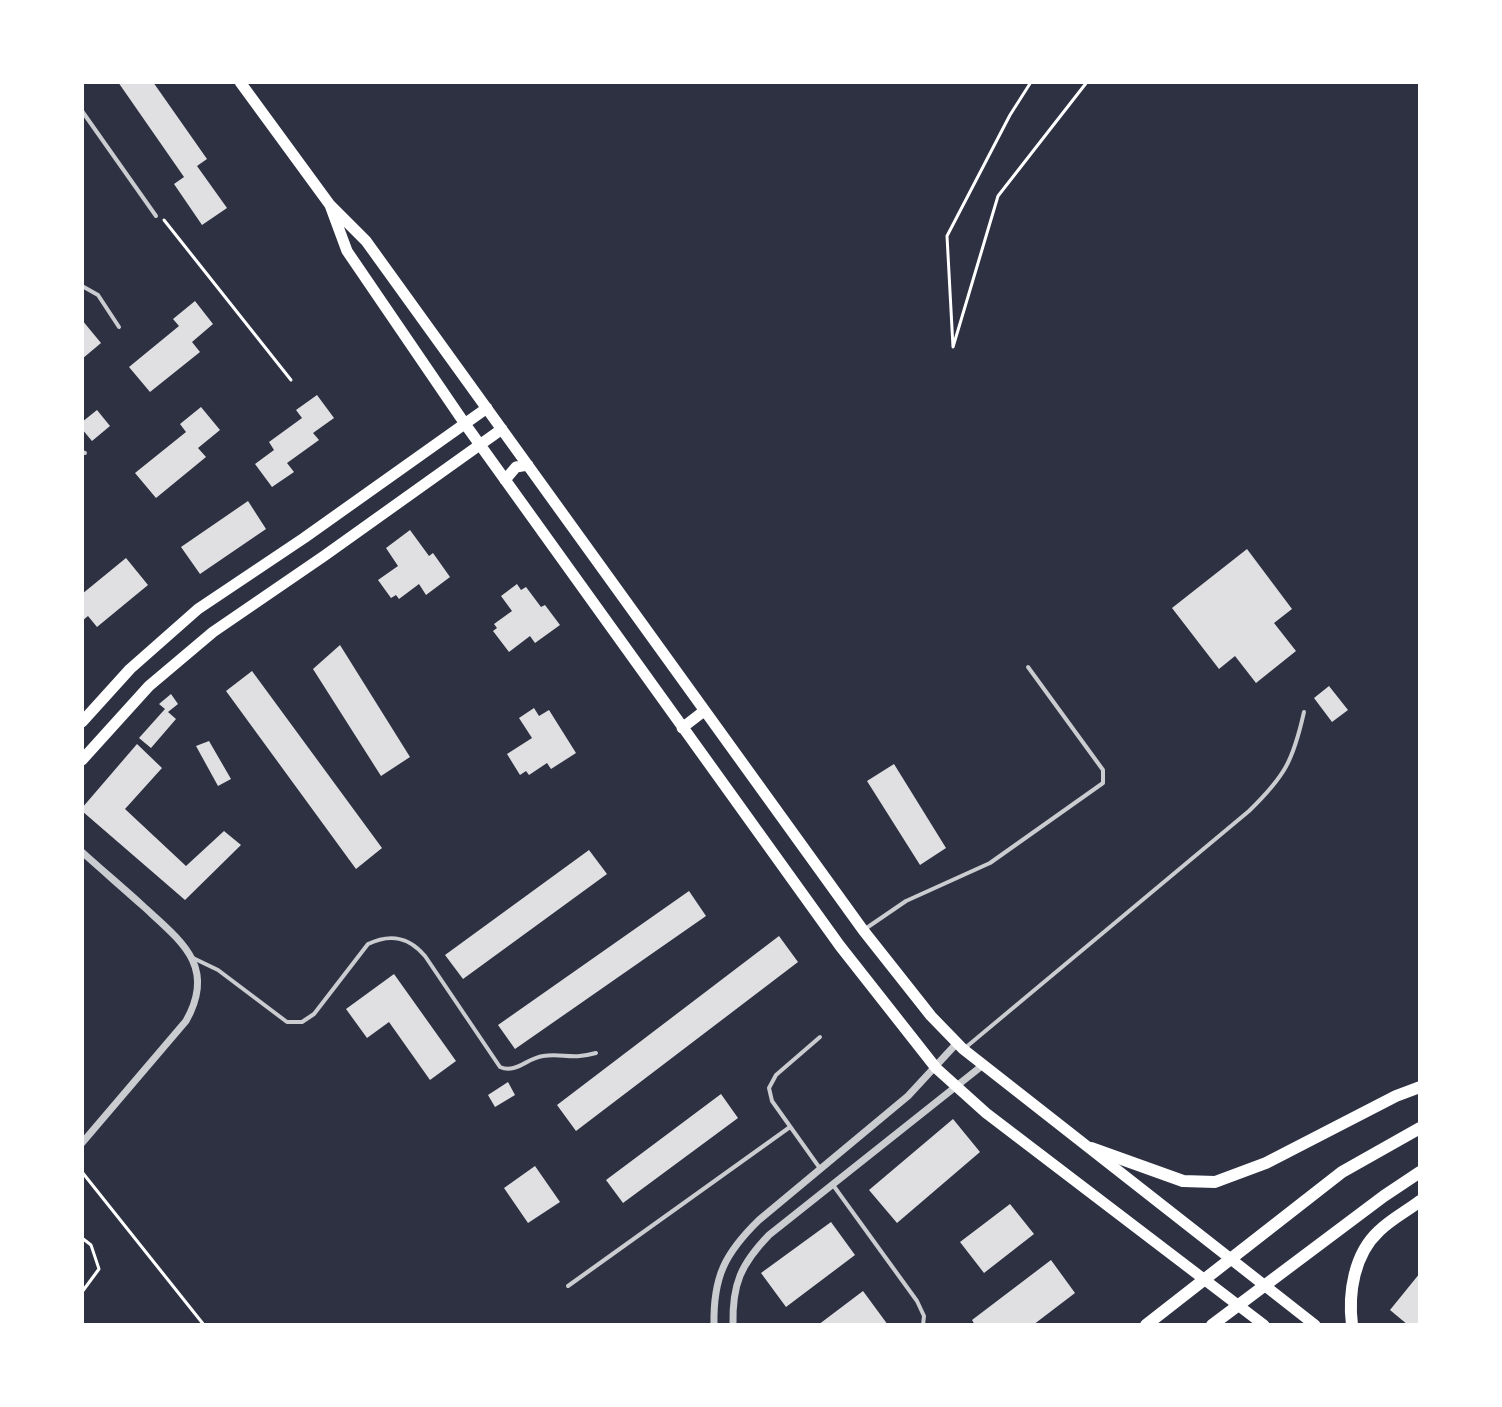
<!DOCTYPE html>
<html>
<head>
<meta charset="utf-8">
<style>
  body { margin:0 }
  #map { position:relative; width:1502px; height:1407px; overflow:hidden; background:#2d3142; font-family:"Work Sans",sans-serif }
  canvas { display:block }
  .frame { position:absolute; inset:0; border:84px solid #fff; pointer-events:none }
</style>
</head>
<body>
<div id="map">
<canvas width="1502" height="1407"></canvas>
<div class="frame"></div>
</div>
<script>
const g = document.querySelector('canvas').getContext('2d');
g.lineJoin = 'round';
function fill(path, color) {
  g.fillStyle = color;
  g.fill(path, 'evenodd');
}
function stroke(path, color, width, dash) {
  g.strokeStyle = color;
  g.lineWidth = width;
  g.lineCap = dash ? 'butt' : 'round';
  g.setLineDash(dash || []);
  g.stroke(path);
}
fill(new Path2D(`
  M 118,82 L 153,82 L 207,159 L 197,166 L 227,208 L 202,225 L 174,184 L 184,177 Z
  M 195,301 L 213,324 L 192,342 L 200,352 L 150,392 L 129,367 L 179,326 L 173,319 Z
  M 82,320 L 101,343 L 82,359 Z
  M 317,395 L 334,418 L 313,433 L 319,440 L 287,463 L 294,472 L 272,487 L 255,464 L 274,450 L 269,442 L 302,418 L 296,410 Z
  M 201,407 L 220,430 L 198,448 L 206,457 L 156,498 L 135,473 L 186,432 L 180,424 Z
  M 97,410 L 110,426 L 92,441 L 82,429 L 82,422 Z
  M 248,501 L 266,529 L 200,574 L 181,547 Z
  M 410,530 L 429,556 L 433,553 L 450,577 L 426,595 L 419,584 L 399,599 L 396,595 L 391,598 L 378,580 L 398,566 L 386,548 Z
  M 1247,549 L 1292,609 L 1274,623 L 1296,651 L 1256,683 L 1235,656 L 1219,669 L 1172,608 Z
  M 126,558 L 148,585 L 97,627 L 88,616 L 82,621 L 82,594 Z
  M 517,584 L 521,590 L 526,587 L 541,607 L 545,605 L 560,625 L 535,643 L 530,636 L 509,652 L 493,631 L 497,628 L 494,624 L 512,611 L 501,596 Z
  M 340,645 L 410,757 L 381,776 L 313,669 Z
  M 252,671 L 382,848 L 356,869 L 226,691 Z
  M 1329,686 L 1348,710 L 1332,722 L 1314,698 Z
  M 171,694 L 178,704 L 168,712 L 176,719 L 151,748 L 139,738 L 165,709 L 159,704 Z
  M 534,708 L 539,716 L 549,710 L 576,753 L 551,769 L 547,763 L 529,775 L 526,771 L 520,775 L 507,754 L 532,738 L 519,718 Z
  M 209,741 L 231,779 L 218,786 L 196,746 Z
  M 137,744 L 162,768 L 125,809 L 186,866 L 224,831 L 241,845 L 185,900 L 82,811 L 82,808 Z
  M 894,764 L 946,848 L 920,865 L 867,781 Z
  M 589,850 L 607,874 L 463,979 L 445,955 Z
  M 689,891 L 706,916 L 515,1049 L 498,1025 Z
  M 779,936 L 798,962 L 576,1131 L 557,1105 Z
  M 394,974 L 456,1061 L 430,1080 L 389,1022 L 367,1038 L 346,1009 Z
  M 508,1082 L 515,1095 L 495,1107 L 488,1095 Z
  M 721,1094 L 738,1118 L 623,1203 L 606,1180 Z
  M 953,1119 L 980,1152 L 897,1223 L 869,1190 Z
  M 535,1166 L 560,1202 L 528,1223 L 504,1188 Z
  M 1010,1204 L 1034,1234 L 984,1273 L 960,1242 Z
  M 831,1222 L 855,1255 L 786,1307 L 761,1273 Z
  M 1051,1260 L 1075,1293 L 1033,1325 L 975,1325 L 972,1320 Z
  M 1420,1273 L 1420,1325 L 1408,1325 L 1390,1310 Z
  M 863,1291 L 888,1325 L 818,1325 Z`), '#e0e0e3');
stroke(new Path2D(`
  M 1031,82 L 1010,115 L 947,236 L 953,347 L 998,196 L 1087,82
  M 164,220 L 291,380
  M 82,1172 L 204,1325
  M 82,1238 L 91,1245 L 99,1269 L 82,1292`), '#fff', 3);
stroke(new Path2D(`
  M 82,111 L 156,216
  M 82,286 L 98,295 L 119,327
  M 82,452 L 85,453
  M 865,929 L 906,901 L 990,863 L 1103,783 L 1103,770 L 1028,667
  M 193,958 L 218,970 L 287,1022 L 302,1022 L 314,1014 L 368,944 C 391,933 409,937 425,956 L 500,1067 C 516,1074 527,1058 543,1056 C 563,1053 571,1060 596,1053
  M 965,1048 L 1249,811 C 1285,776 1293,761 1304,712
  M 819,1167 L 772,1101 L 769,1088 L 776,1075 L 820,1037
  M 833,1185 L 917,1301 L 924,1316 L 923,1325
  M 568,1286 L 790,1127`), '#caccd0', 4);
stroke(new Path2D(`
  M 82,852 C 102,870 123,888 143,906 C 181,941 217,966 186,1021 L 82,1143
  M 714,1325 C 713,1277 725,1253 759,1220 L 908,1096 L 957,1043
  M 733,1325 C 732,1284 741,1264 769,1235 L 983,1065`), '#caccd0', 7);
stroke(new Path2D(`
  M 240,82 L 330,205 L 366,241 L 863,930 L 931,1016 L 963,1049 L 1315,1325
  M 330,205 L 347,251 L 465,424 L 840,946 L 936,1068 L 986,1113 L 1264,1325
  M 505,480 L 516,467 L 528,465
  M 82,722 L 130,669 L 198,609 L 304,538 L 487,408
  M 682,728 L 704,711
  M 82,760 L 149,686 L 213,632 L 324,556 L 502,429`), '#fff', 11);
stroke(new Path2D(`
  M 1091,1148 L 1183,1181 L 1215,1182 L 1266,1163 L 1396,1096 L 1420,1087
  M 1146,1325 L 1342,1172 L 1420,1128
  M 1212,1325 L 1384,1196 L 1420,1172
  M 1352,1325 C 1348,1293 1354,1254 1379,1231 C 1391,1219 1407,1211 1420,1201`), '#fff', 12);
</script>
</body>
</html>
